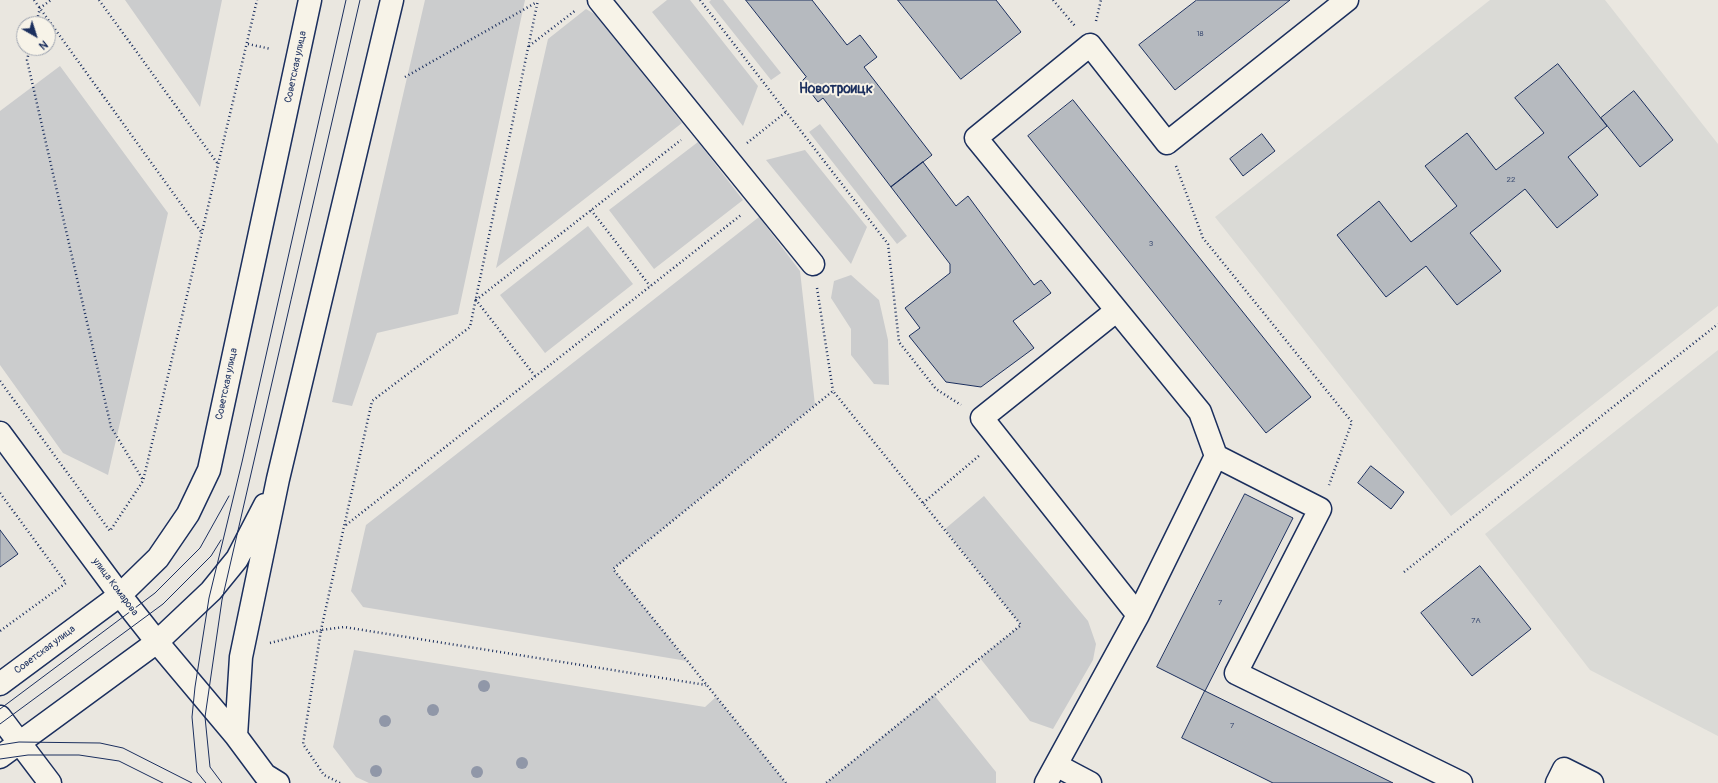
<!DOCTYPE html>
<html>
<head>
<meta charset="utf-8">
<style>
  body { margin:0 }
  #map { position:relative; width:1718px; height:783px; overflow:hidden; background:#eae7e0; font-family:Pangolin,sans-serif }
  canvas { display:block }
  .north { position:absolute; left:16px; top:16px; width:40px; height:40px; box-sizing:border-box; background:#f7f3e8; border:1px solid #9fa5b1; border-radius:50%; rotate:141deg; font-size:11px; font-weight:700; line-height:16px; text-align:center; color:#1b2f5e }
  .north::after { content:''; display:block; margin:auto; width:14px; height:18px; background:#1b2f5e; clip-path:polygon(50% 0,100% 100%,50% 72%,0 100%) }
</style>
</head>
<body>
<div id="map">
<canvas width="1718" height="783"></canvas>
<div class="north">N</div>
</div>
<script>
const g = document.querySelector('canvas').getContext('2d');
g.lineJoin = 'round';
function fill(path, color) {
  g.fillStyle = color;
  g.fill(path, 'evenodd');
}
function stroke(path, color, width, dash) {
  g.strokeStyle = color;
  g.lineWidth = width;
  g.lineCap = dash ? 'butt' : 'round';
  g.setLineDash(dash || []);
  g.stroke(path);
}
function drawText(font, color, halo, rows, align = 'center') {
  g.font = font + ' Pangolin,sans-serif';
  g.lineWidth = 4;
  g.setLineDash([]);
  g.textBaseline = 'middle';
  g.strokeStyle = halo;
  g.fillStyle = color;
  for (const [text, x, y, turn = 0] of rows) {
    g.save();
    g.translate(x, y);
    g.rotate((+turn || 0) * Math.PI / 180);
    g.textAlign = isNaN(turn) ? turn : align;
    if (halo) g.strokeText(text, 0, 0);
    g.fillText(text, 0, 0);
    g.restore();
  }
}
fill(new Path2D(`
  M 1490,0 L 1605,0 L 1718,144 L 1718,306 L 1451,516 L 1215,217 Z
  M 1718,350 L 1718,736 L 1590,670 L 1485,534 Z`), '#dadad6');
fill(new Path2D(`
  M 125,0 L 222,0 L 200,107 Z
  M 425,0 L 525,0 L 458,314 L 377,333 L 352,406 L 332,402 Z
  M 667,0 L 690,0 L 758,86 L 743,126 L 652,12 Z
  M 711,0 L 723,0 L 781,73 L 771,80 L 709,2 Z
  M 586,9 L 596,15 L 682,123 L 496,268 L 548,39 Z
  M 60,66 L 168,213 L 108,475 L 63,453 L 0,365 L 0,111 Z
  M 820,124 L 907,236 L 897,244 L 809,132 Z
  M 698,142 L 743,200 L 654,269 L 609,210 Z
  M 805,150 L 867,227 L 851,264 L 766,160 Z
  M 759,217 L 800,271 L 815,405 L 613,569 L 687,661 L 363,607 L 351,591 L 366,525 Z
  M 588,226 L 633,284 L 545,353 L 500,295 Z
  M 851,275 L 879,300 L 888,340 L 889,385 L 874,384 L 851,355 L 851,329 L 831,298 L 834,281 Z
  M 984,496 L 1088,621 L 1096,644 L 1093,660 L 1053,729 L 1030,721 L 980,658 L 1021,625 L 945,529 Z
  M 354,650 L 705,707 L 716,697 L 786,783 L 369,783 L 356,777 L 333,747 Z
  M 934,695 L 996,772 L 996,783 L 826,783 Z`), '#cbcccd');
const building = new Path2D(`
  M 746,0 L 812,0 L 847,45 L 860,35 L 877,57 L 864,67 L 932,155 L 891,187 L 823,98 L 818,102 L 802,81 L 806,77 Z
  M 898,0 L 996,0 L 1021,32 L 961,79 Z
  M 1197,0 L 1290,0 L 1175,90 L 1139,45 Z
  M 1558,64 L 1607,126 L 1568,157 L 1598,195 L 1557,228 L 1525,189 L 1470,233 L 1501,271 L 1457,305 L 1426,266 L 1386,297 L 1337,235 L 1379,201 L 1411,242 L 1457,206 L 1425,166 L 1467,133 L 1496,170 L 1544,133 L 1515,98 Z
  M 1634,91 L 1673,140 L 1640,167 L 1601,118 Z
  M 1073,100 L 1311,397 L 1266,433 L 1028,136 Z
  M 1262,134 L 1275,151 L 1243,176 L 1230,159 Z
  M 923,162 L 956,206 L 968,196 L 1034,285 L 1041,280 L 1051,293 L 1013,321 L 1034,348 L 981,387 L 946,382 L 909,336 L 920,328 L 905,308 L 950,273 L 950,264 L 891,187 Z
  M 1371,466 L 1404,492 L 1391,509 L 1358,483 Z
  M 1245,494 L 1293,518 L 1205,691 L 1157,667 Z
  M 0,530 L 18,554 L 0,567 Z
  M 1480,566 L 1531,629 L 1472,676 L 1421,613 Z
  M 1205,691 L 1336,755 L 1393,783 L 1273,783 L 1182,738 Z`);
fill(building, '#b6babf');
stroke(building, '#1b2f5e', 1);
const minor = new Path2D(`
  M 599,0 L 813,264
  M 1116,311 L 982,418 L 1138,615
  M 0,433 L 120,595
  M 1216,456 L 1320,509 L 1236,673 L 1461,783
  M 1056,765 L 1090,783
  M 1046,783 L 1138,615 L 1216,456 L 1200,412 L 976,138 L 1090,45 L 1167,143 L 1347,0
  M 1557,783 L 1564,769 L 1592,783`);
const major = new Path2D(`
  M 120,595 L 157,642 L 236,736 L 265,775 L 278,783
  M 0,684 L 120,595 L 158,558 L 188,514 L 209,470 L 310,0
  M 0,717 L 50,783
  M 236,736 L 241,657 L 278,479 L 392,0
  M 0,757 L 157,642 L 211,591 L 237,559 L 265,505`);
stroke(minor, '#1b2f5e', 25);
stroke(major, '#1b2f5e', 25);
stroke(new Path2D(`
  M 34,0 L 202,233
  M 99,0 L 218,164
  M 700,0 L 888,244 L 899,342 L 936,389 L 961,405
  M 1053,0 L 1075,26
  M 1096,21 L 1101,0
  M 36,24 L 40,8 L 51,0
  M 248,44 L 271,49
  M 529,46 L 576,10
  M 30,48 L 27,60 L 111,427 L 143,480
  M 405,77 L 537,2
  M 747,143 L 786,112
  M 1176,166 L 1203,238 L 1352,422 L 1329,485
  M 591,210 L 650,286
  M 817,288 L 833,391
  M 535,376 L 476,300 L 681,140
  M 0,381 L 110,531 L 143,481 L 257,0
  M 0,493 L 66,583 L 0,631
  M 923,503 L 980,455
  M 346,525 L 741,215
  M 1404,572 L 1718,324
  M 270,643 L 321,630 L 372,401 L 470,327 L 538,0
  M 340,783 L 324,775 L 303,744 L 321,630 L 344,627 L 706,685
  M 786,783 L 613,569 L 833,391 L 1021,625 L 826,783`), '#1b2f5e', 2.5, [1, 3]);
stroke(minor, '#f7f3e8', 22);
stroke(major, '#f7f3e8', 22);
stroke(new Path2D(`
  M 0,709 L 155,593 L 200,548 L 229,496
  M 0,724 L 163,604 L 211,556 L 221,540
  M 0,745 L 19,742 L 100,743 L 123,748 L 192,783
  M 0,759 L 28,755 L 79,755 L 119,761 L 163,783
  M 206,783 L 197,772 L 192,717 L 195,687 L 209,598 L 242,462 L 346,0
  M 222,783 L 210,767 L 205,717 L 222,600 L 360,0`), '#1b2f5e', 1);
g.fillStyle = '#9097a8';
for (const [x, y] of [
  [484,686],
  [433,710],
  [385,721],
  [522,763],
  [376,771],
  [477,772]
]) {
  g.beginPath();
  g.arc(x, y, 6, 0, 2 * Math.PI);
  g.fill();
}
drawText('8px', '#425276', null, [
  ["18",1200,34],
  ["22",1511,180],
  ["3",1151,244],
  ["7",1220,603],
  ["7А",1476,621],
  ["7",1232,726]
]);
drawText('10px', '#1b2f5e', '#f7f3e8', [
  ["Советская улица",296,67,-78],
  ["Советская улица",227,384,-78],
  ["улица Комарова",115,587,53],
  ["Советская улица",45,650,-37]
]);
drawText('bold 14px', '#1b2f5e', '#f7f3e8', [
  ["Новотроицк",836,89]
]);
</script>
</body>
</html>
